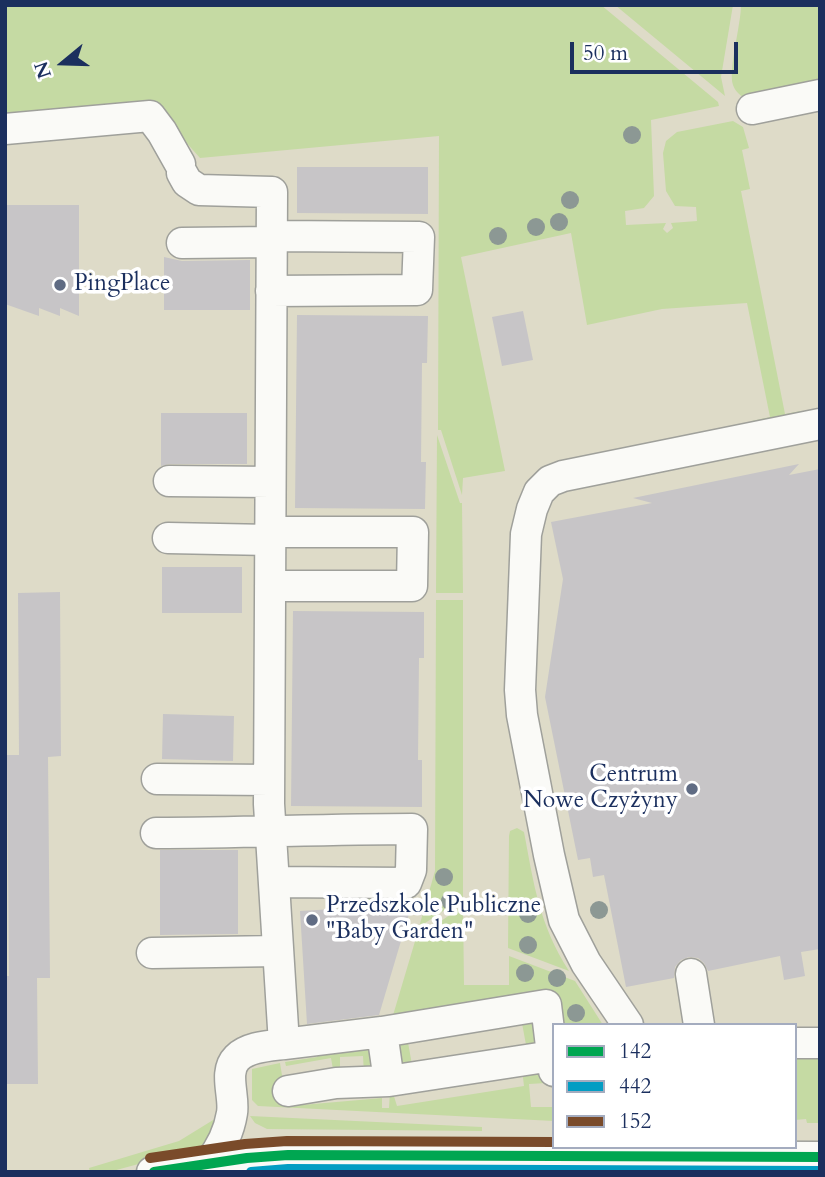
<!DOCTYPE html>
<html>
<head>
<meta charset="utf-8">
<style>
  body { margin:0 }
  #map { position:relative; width:825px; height:1177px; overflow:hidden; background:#dedbc8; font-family:Cardo,serif }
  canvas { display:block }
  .frame { position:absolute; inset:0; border:7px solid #1b2f5e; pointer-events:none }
  .legend { position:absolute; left:552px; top:1023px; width:245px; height:126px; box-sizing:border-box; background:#fff; border:2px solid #a4acbf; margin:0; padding:9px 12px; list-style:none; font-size:21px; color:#1b2f5e }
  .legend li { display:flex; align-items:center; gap:14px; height:35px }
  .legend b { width:35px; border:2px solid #a4acbf }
  .north { position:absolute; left:28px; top:28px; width:70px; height:70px; -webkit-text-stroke:5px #fff; paint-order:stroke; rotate:251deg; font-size:19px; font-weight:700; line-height:28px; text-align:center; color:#1b2f5e }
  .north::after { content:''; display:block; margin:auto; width:24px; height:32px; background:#1b2f5e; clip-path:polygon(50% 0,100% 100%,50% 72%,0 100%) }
  .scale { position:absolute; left:570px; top:42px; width:168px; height:32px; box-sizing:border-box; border:4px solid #1b2f5e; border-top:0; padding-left:9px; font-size:21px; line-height:24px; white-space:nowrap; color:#1b2f5e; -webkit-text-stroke:5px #fff; paint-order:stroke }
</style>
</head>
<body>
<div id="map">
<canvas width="825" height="1177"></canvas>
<div class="frame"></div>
<ul class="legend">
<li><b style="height:9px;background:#00a651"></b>142</li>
<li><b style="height:9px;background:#039dc3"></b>442</li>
<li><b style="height:9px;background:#7a4b2a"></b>152</li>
</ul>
<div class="north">N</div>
<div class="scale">50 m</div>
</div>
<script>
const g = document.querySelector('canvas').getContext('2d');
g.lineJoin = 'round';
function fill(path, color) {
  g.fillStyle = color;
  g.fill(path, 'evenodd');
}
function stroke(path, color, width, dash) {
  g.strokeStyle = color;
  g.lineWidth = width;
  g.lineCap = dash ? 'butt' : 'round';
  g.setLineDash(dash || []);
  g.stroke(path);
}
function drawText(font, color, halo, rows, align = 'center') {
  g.font = font + ' Cardo,serif';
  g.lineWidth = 7;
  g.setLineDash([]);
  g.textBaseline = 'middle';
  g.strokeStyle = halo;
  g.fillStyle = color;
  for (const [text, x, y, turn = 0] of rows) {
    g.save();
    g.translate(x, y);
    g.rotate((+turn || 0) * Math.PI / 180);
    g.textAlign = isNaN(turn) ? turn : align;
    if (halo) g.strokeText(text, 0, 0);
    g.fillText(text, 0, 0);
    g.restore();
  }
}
fill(new Path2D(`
  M 5,5 L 601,5 L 718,102 L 719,106 L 651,120 L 654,196 L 644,208 L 625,211 L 626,225 L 666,223 L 663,229 L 667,233 L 673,228 L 671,223 L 697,221 L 696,207 L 675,206 L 666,191 L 663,153 L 666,141 L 677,132 L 733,121 L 743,127 L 749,148 L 742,150 L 750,189 L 741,191 L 785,414 L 801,411 L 800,414 L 756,424 L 752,421 L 770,417 L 747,303 L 662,309 L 587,325 L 571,233 L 461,257 L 505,471 L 463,478 L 462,495 L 441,430 L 438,430 L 439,136 L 200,158 L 152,104 L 5,114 Z
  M 615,5 L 733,5 L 721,77 L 725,96 Z
  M 741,5 L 820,5 L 820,83 L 744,98 C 739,94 735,91 733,85 C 728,70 741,25 741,5 Z
  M 437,435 L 460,503 L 462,503 L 463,593 L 436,593 Z
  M 436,600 L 463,600 L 463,898 L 419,927 L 435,871 Z
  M 517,828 L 524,832 C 534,885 539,924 569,971 L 508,948 L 509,836 L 510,831 Z
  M 358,890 L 403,890 L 411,898 L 409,908 L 395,904 L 359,903 Z
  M 463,906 L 464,985 L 509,985 L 509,956 L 575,981 L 603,1025 L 557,1025 L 553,995 L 391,1022 L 416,938 Z
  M 521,1018 L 534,1022 L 537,1044 L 527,1050 Z
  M 407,1037 L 413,1070 L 408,1069 L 396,1061 L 399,1041 Z
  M 373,1047 L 372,1068 L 364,1074 L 363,1056 L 340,1057 L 340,1074 L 334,1075 L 331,1058 L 286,1066 L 285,1062 L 317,1057 L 318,1050 Z
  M 820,1053 L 820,1123 L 807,1123 L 806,1119 L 795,1120 L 795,1054 Z
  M 280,1063 L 286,1100 L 301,1098 L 302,1105 L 382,1098 L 382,1108 L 389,1108 L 390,1091 L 392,1090 L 397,1106 L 524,1086 L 522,1069 L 537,1069 L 546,1083 L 529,1084 L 531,1107 L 554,1107 L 554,1121 L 258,1106 L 252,1100 L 252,1069 Z
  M 250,1116 L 482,1127 L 482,1131 L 267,1129 L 255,1123 Z
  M 218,1117 L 205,1146 L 109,1172 L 90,1172 L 89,1168 L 179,1141 Z
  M 285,1168 L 645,1171 L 244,1172 Z`), '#c5daa3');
fill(new Path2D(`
  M 297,167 L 428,167 L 428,214 L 297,213 Z
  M 5,205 L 79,205 L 79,316 L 60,308 L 60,316 L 39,308 L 39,316 L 5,304 Z
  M 164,257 L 182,261 L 250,260 L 250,310 L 164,310 Z
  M 523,311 L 533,360 L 502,366 L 492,317 Z
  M 297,315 L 428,316 L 427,363 L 422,363 L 421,462 L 426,462 L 425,509 L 295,508 Z
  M 161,413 L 247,413 L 247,464 L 169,464 L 161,466 Z
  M 799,464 L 789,475 L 820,469 L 820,949 L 801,952 L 805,976 L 784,980 L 780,956 L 708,971 L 704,963 L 698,958 L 689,957 L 681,960 L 675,967 L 674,978 L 626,987 L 604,875 L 593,877 L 590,858 L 578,860 L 545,697 L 563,579 L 551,522 L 652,503 L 633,498 Z
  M 162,567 L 242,567 L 242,613 L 162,613 Z
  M 60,592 L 61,756 L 48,757 L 50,978 L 37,978 L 38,1084 L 5,1084 L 5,976 L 9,976 L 7,755 L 19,755 L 18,593 Z
  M 293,611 L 424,612 L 424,658 L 419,658 L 418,760 L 422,760 L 422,807 L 291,806 Z
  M 163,714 L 234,716 L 233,761 L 162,759 Z
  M 160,850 L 238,850 L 238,934 L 160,935 Z
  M 384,906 L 409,914 L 379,1015 L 307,1024 L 300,911 Z`), '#c7c5c7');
const minor = new Path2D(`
  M 752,109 L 820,95
  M 5,129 L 150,116 L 162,132 L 180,164
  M 182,173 L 187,182 L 199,190 L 272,192 L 269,804 L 284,1044 C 268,1046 248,1047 237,1058 C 223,1072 235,1096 232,1113 C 229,1132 221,1148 209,1163
  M 182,243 L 272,242
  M 271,291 L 417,290 L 419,237 L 272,236
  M 169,481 L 270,482
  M 270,532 L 413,532 L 412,586 L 270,586
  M 168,538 L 270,540
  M 157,779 L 269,780
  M 156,833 C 241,833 326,829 412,829 L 411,870 L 406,883 L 275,882
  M 152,953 L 278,951
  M 691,974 L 699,1025
  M 628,1025 L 586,963 L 564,920 L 549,855 L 522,715 L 520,690 L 526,534 L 532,509 L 539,492 L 550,481 L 563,476 L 820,424
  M 382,1032 L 389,1081
  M 795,1043 L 820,1043
  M 284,1044 L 382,1032 L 546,1005 L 554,1071
  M 288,1091 L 336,1083 L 389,1081 L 552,1056
  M 152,1172 L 247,1158 L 288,1155 L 820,1157`);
stroke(minor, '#9fa09b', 33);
stroke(minor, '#fafaf7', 30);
stroke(new Path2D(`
  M 154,1172 L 247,1158 L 288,1155 L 820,1157`), '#00a651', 10);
stroke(new Path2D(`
  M 251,1172 L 288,1169 L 820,1171`), '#039dc3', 10);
stroke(new Path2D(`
  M 150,1158 L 245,1144 L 287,1141 L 554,1142`), '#7a4b2a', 10);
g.fillStyle = '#8c9894';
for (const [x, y] of [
  [632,135],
  [570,200],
  [559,222],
  [536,227],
  [498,236],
  [444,877],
  [450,901],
  [599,910],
  [528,914],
  [528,945],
  [525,973],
  [557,978],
  [576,1013]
]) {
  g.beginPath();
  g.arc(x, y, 9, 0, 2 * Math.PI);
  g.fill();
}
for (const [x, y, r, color] of [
  [60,285,7,"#5f6b83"],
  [692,789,7,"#5f6b83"],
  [312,920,7,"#5f6b83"]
]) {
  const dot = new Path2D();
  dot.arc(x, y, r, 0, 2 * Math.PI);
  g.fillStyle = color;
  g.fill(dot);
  stroke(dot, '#fff', 2.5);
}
drawText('23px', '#1b2f5e', '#fff', [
  ["PingPlace",74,285],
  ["Centrum",678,776,"right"],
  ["Nowe Czyżyny",678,802,"right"],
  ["Przedszkole Publiczne",326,907],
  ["\"Baby Garden\"",326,933]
], 'left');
</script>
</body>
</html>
